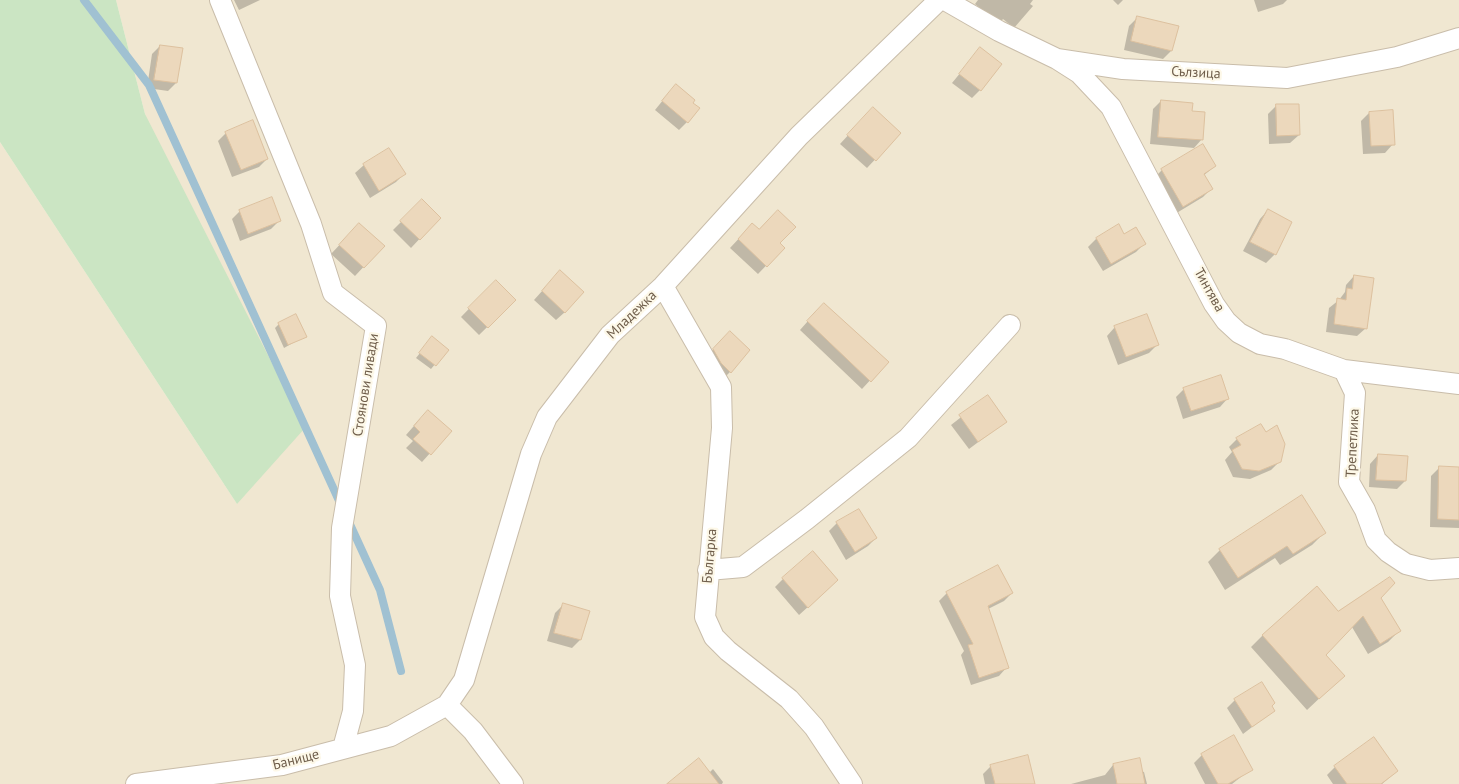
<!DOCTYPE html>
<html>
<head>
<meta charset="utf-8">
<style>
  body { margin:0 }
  canvas { display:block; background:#faf5e2 }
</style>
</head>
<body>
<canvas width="1459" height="784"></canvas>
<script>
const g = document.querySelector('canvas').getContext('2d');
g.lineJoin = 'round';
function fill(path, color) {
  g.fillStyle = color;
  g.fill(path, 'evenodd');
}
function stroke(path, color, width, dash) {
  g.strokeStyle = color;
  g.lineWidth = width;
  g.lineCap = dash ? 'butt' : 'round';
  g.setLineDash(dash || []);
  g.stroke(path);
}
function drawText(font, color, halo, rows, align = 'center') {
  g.font = font + ' "PT Sans",sans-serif';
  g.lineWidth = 4.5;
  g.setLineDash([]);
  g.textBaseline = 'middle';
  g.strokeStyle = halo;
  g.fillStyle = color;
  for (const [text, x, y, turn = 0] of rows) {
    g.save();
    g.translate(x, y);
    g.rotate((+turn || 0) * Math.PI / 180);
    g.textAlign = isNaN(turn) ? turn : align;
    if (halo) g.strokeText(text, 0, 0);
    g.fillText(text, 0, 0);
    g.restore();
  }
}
fill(new Path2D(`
  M 116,0 L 1459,0 L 1459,784 L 0,784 L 0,142 L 237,504 L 145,114 Z`), '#f0e7d1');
fill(new Path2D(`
  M 0,0 L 116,0 L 145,114 L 305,428 L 237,504 L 0,142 Z`), '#cbe5c3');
fill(new Path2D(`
  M 234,0 L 260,0 L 239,10 Z
  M 978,0 L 1033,0 L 1030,4 L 1033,6 L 1014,28 L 1003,19 L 999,24 L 975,4 Z
  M 1113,0 L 1123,0 L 1118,5 Z
  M 1254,0 L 1287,0 L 1283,4 L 1258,12 Z
  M 1138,17 L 1171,51 L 1163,59 L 1124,50 L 1129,26 Z
  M 160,46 L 176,83 L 168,91 L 147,88 L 152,54 Z
  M 980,49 L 980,90 L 972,98 L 952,83 Z
  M 668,94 L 687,122 L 679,130 L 655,110 Z
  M 1161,101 L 1191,113 L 1202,139 L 1194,148 L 1150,144 L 1153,109 Z
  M 1276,106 L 1299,135 L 1290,143 L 1269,144 L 1268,114 Z
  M 1369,113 L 1393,144 L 1385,153 L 1363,154 L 1361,121 Z
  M 865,117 L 900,133 L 867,168 L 840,144 Z
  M 226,133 L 267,159 L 259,167 L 232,177 L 218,141 Z
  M 1202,146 L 1215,166 L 1203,176 L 1211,189 L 1203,197 L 1175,214 L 1153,179 L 1162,170 Z
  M 389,149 L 404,174 L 396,182 L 370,198 L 355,173 L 364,165 Z
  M 422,201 L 439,218 L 411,248 L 393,230 Z
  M 1268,210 L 1291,222 L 1275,254 L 1266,263 L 1243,251 L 1260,219 Z
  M 240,211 L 279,221 L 271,229 L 240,241 L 232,219 Z
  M 359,224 L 383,246 L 355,276 L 331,254 Z
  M 744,233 L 779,244 L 783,248 L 758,274 L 730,248 Z
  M 1124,236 L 1144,244 L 1136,252 L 1103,271 L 1088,247 L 1096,239 Z
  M 1354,276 L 1366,328 L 1357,336 L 1326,332 L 1329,308 L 1339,300 L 1345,292 L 1346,285 Z
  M 552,280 L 565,312 L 556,320 L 534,300 Z
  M 496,281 L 515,300 L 479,335 L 461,317 Z
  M 816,312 L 887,362 L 862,389 L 800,330 Z
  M 279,324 L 305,336 L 284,348 L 275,328 Z
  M 1115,327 L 1157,345 L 1149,353 L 1118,365 L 1107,336 Z
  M 730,332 L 730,372 L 722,380 L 705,358 Z
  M 429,342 L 447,350 L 431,369 L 416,358 Z
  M 1184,389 L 1228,398 L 1220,407 L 1183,419 L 1176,397 Z
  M 987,397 L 1005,422 L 969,449 L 951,425 Z
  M 420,419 L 450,431 L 422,462 L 406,448 L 413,441 L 406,435 Z
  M 1237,439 L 1280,461 L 1271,470 L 1250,479 L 1233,477 L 1225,460 L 1232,452 L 1229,447 Z
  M 1378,455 L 1405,481 L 1397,489 L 1369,487 L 1370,464 Z
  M 1439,468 L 1459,468 L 1459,528 L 1430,527 L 1431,476 Z
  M 1302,497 L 1325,532 L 1312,545 L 1280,565 L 1275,558 L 1225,590 L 1208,562 L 1220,550 Z
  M 837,523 L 876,538 L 868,546 L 846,560 L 829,531 Z
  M 783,579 L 829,588 L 799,615 L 775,587 Z
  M 947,593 L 1012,593 L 1004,601 L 988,609 L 1007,667 L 999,676 L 971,685 L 961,655 L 964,651 L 939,601 Z
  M 1380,598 L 1400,630 L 1388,642 L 1368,654 L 1352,627 L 1324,655 L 1343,676 L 1307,710 L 1251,647 L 1263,635 Z
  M 563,605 L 580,640 L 572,648 L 547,641 L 555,613 Z
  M 1261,684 L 1273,711 L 1243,734 L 1227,708 L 1235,700 Z
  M 1202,755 L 1251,769 L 1232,784 L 1205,784 L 1194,763 Z
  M 1113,765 L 1144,772 L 1147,784 L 1071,784 L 1105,775 Z
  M 991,766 L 1034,784 L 985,784 L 983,774 Z
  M 1335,767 L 1397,771 L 1382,784 L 1333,784 L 1327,775 Z
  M 713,769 L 723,782 L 722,784 L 669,784 L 709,773 Z`), '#0003');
stroke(new Path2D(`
  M 84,0 L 149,85 L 341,505
  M 348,520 L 380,590 L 401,671`), '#a0c1d2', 8);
const building = new Path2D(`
  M 1137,16 L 1179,26 L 1172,51 L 1131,41 Z
  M 160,45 L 183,48 L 177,83 L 154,80 Z
  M 980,47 L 1002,64 L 981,91 L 959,74 Z
  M 676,84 L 695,100 L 693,103 L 700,108 L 688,123 L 662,101 Z
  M 1161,100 L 1193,103 L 1192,111 L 1205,112 L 1203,140 L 1158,137 Z
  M 1276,104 L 1299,104 L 1300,135 L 1277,136 Z
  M 873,107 L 901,133 L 876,161 L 847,135 Z
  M 1393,110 L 1395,145 L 1371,146 L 1369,112 Z
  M 253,120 L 268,159 L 241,170 L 225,132 Z
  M 1203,144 L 1216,166 L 1204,174 L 1213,189 L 1183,207 L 1161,169 Z
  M 389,148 L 406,174 L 379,191 L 363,164 Z
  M 272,197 L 281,221 L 248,234 L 239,210 Z
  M 422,199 L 441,218 L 420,240 L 400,221 Z
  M 1268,209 L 1292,222 L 1276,255 L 1250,242 Z
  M 778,210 L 796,227 L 780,243 L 785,248 L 767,267 L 738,239 L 752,223 L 759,229 Z
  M 359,223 L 385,246 L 364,268 L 339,245 Z
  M 1119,224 L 1124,234 L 1136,227 L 1146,244 L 1111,264 L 1096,238 Z
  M 560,270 L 584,292 L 565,313 L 542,291 Z
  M 1354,275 L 1374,278 L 1367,329 L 1334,324 L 1337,298 L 1346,300 L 1347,288 L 1352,289 Z
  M 496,280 L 516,300 L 488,328 L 468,308 Z
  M 824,303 L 889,362 L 871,382 L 807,321 Z
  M 296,314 L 307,337 L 288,345 L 278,323 Z
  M 1147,314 L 1159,345 L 1126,357 L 1114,326 Z
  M 730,331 L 750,350 L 731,373 L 721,363 L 713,349 Z
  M 432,336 L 449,350 L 436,366 L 419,353 Z
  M 1221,375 L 1229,399 L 1191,411 L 1183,388 Z
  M 988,395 L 1007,422 L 978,442 L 959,415 Z
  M 428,410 L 452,431 L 431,455 L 413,439 L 420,432 L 414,426 Z
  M 1261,424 L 1266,432 L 1277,425 L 1285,444 L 1281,462 L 1259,471 L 1242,469 L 1232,450 L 1241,445 L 1236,438 Z
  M 1378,454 L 1408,456 L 1406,481 L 1376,480 Z
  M 1439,466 L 1459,467 L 1459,520 L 1438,519 Z
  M 1302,495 L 1326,533 L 1293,554 L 1287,546 L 1238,578 L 1219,549 Z
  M 859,509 L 877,538 L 855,552 L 836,522 Z
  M 813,551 L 838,580 L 808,608 L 782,578 Z
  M 998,565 L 1013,593 L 988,606 L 1009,668 L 979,678 L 968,645 L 973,644 L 946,592 Z
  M 1390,577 L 1395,583 L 1381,598 L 1401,631 L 1380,644 L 1363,616 L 1326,655 L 1345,676 L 1319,699 L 1262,635 L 1317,586 L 1338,611 Z
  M 563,603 L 590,611 L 581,640 L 554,633 Z
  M 1262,682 L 1275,703 L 1272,706 L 1275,711 L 1252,727 L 1234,699 Z
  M 1234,735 L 1253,770 L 1228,784 L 1218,784 L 1201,754 Z
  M 1374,737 L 1398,771 L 1381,784 L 1347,784 L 1334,766 Z
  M 1028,755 L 1035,784 L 995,784 L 990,765 Z
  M 699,758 L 719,784 L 667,784 Z
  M 1140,758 L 1145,784 L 1117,784 L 1113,764 Z`);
fill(building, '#ecd8bc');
stroke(building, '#ddc19f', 1);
const street = new Path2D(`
  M 220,0 L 311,224 L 333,293 L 376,326 L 342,528 L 340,596 L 355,665 L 353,711 L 343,748
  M 945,0 L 999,31 L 1057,59 L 1123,69 L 1287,78 L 1397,57 L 1459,38
  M 1057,59 L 1079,73 L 1111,107 L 1214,304 L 1226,321 L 1239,333 L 1260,344 L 1285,349 L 1344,370 L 1459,384
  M 663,286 L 721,387 L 722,428 L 705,617 L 714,637 L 728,651 L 789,699 L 814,727 L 852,784
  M 1344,370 L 1355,393 L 1349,482 L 1365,510 L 1376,540 L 1388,552 L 1406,564 L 1430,570 L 1459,568
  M 708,570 L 743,567 L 807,519 L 908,438 L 1010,325
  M 447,705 L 473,731 L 513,784
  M 136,784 L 282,765 L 391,736 L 447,705 L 464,680 L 531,454 L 547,417 L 610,335 L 663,286 L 799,136 L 939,0`);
stroke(street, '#c9bdaa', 22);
stroke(street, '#fff', 20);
drawText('14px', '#6f5e4b', '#fdf8e8', [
  ["Сълзица",1196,73,3],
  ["Тинтява",1209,290,61],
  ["Младежка",632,315,-44],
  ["Стоянови ливади",366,385,-81],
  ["Трепетлика",1353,443,-87],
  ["Българка",710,556,-85],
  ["Банище",296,760,-14]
]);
</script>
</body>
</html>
